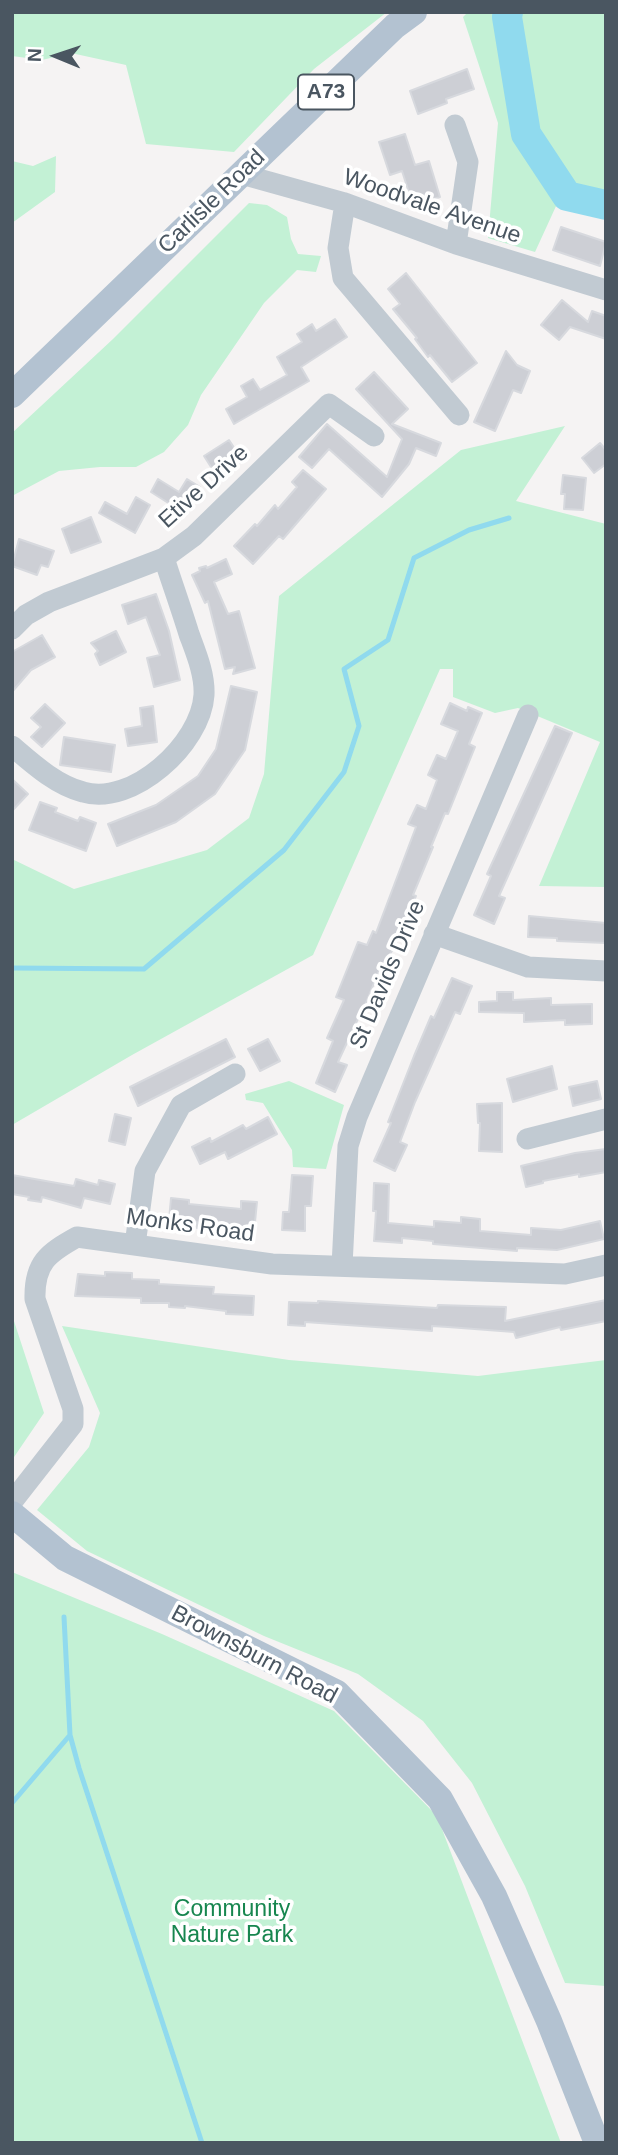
<!DOCTYPE html>
<html>
<head>
<meta charset="utf-8">
<style>
  body { margin:0 }
  #map { position:relative; width:618px; height:2155px; overflow:hidden; background:#f5f3f3; font-family:Helvetica,sans-serif }
  canvas { display:block }
  .frame { position:absolute; inset:0; border:14px solid #4a5661; pointer-events:none }
  .north { position:absolute; left:21px; top:21px; width:70px; height:70px; -webkit-text-stroke:5px #fff; paint-order:stroke; rotate:272deg; font-size:19px; font-weight:700; line-height:28px; text-align:center; color:#4a5661 }
  .north::after { content:''; display:block; margin:auto; width:24px; height:32px; background:#4a5661; clip-path:polygon(50% 0,100% 100%,50% 72%,0 100%) }
</style>
</head>
<body>
<div id="map">
<canvas width="618" height="2155"></canvas>
<div class="frame"></div>
<div class="north">N</div>
</div>
<script>
const g = document.querySelector('canvas').getContext('2d');
g.lineJoin = 'round';
function fill(path, color) {
  g.fillStyle = color;
  g.fill(path, 'evenodd');
}
function stroke(path, color, width, dash) {
  g.strokeStyle = color;
  g.lineWidth = width;
  g.lineCap = dash ? 'butt' : 'round';
  g.setLineDash(dash || []);
  g.stroke(path);
}
function drawText(font, color, halo, rows, align = 'center') {
  g.font = font + ' Helvetica,sans-serif';
  g.lineWidth = 7;
  g.setLineDash([]);
  g.textBaseline = 'middle';
  g.strokeStyle = halo;
  g.fillStyle = color;
  for (const [text, x, y, turn = 0] of rows) {
    g.save();
    g.translate(x, y);
    g.rotate((+turn || 0) * Math.PI / 180);
    g.textAlign = isNaN(turn) ? turn : align;
    if (halo) g.strokeText(text, 0, 0);
    g.fillText(text, 0, 0);
    g.restore();
  }
}
fill(new Path2D(`
  M 12,12 L 387,12 L 314,69 L 234,152 L 146,144 L 126,65 L 71,53 L 42,60 L 12,56 Z
  M 468,12 L 606,12 L 606,216 L 557,204 L 535,252 L 488,238 L 498,123 L 463,17 Z
  M 56,156 L 55,192 L 12,223 L 12,161 L 33,166 Z
  M 249,203 L 267,205 L 287,217 L 291,239 L 298,254 L 321,256 L 316,272 L 297,270 L 264,303 L 201,395 L 188,425 L 164,452 L 136,467 L 100,467 L 59,471 L 12,496 L 12,433 L 113,339 Z
  M 565,426 L 516,501 L 606,524 L 606,887 L 539,886 L 600,742 L 518,708 L 495,713 L 453,697 L 453,669 L 440,669 L 313,955 L 132,1055 L 12,1125 L 12,859 L 74,889 L 207,850 L 249,818 L 264,774 L 279,596 L 461,450 Z
  M 289,1081 L 344,1105 L 326,1169 L 293,1167 L 292,1150 L 263,1103 L 246,1100 L 245,1094 Z
  M 12,1315 L 44,1413 L 12,1460 Z
  M 62,1326 L 289,1360 L 478,1376 L 606,1360 L 606,1986 L 565,1983 L 525,1886 L 472,1783 L 423,1721 L 358,1674 L 264,1636 L 87,1551 L 37,1510 L 89,1447 L 100,1413 Z
  M 12,1572 L 162,1634 L 334,1711 L 437,1816 L 561,2143 L 12,2143 Z`), '#c3f1d5');
stroke(new Path2D(`
  M 12,968 L 144,969 L 284,850 L 344,772 L 359,726 L 344,669 L 388,640 L 414,558 L 469,530 L 509,518
  M 70,1735 L 79,1768 L 202,2143
  M 12,1803 L 70,1735 L 64,1617`), '#90daee', 5);
stroke(new Path2D(`
  M 508,12 L 507,17 L 526,134 L 567,196 L 606,205`), '#90daee', 30);
const building = new Path2D(`
  M 467,69 L 474,89 L 446,99 L 447,103 L 418,114 L 410,91 Z
  M 405,134 L 415,165 L 429,161 L 440,197 L 413,205 L 402,171 L 390,175 L 379,142 Z
  M 561,227 L 606,242 L 600,266 L 553,250 Z
  M 406,273 L 477,363 L 452,382 L 430,355 L 428,357 L 415,339 L 417,338 L 393,309 L 400,304 L 388,289 Z
  M 562,300 L 588,322 L 592,311 L 606,316 L 606,339 L 570,327 L 559,340 L 541,325 Z
  M 335,319 L 347,337 L 301,367 L 309,381 L 234,424 L 226,409 L 247,397 L 241,386 L 253,379 L 260,390 L 287,375 L 277,357 L 302,342 L 297,334 L 312,324 L 316,331 Z
  M 506,351 L 517,365 L 530,371 L 521,393 L 513,390 L 495,431 L 474,422 Z
  M 374,372 L 408,409 L 392,424 L 441,443 L 436,456 L 416,448 L 409,464 L 382,497 L 329,449 L 312,468 L 299,457 L 327,424 L 387,477 L 402,439 L 356,389 Z
  M 229,440 L 243,461 L 218,478 L 204,456 Z
  M 600,443 L 606,450 L 606,464 L 594,473 L 582,458 Z
  M 303,470 L 326,489 L 283,539 L 279,536 L 253,564 L 234,546 L 255,524 L 257,526 L 275,505 L 278,509 L 297,487 L 292,482 Z
  M 563,475 L 586,478 L 583,510 L 564,509 L 565,494 L 561,494 Z
  M 158,479 L 179,492 L 187,479 L 200,487 L 184,513 L 151,492 Z
  M 136,497 L 150,505 L 135,533 L 99,513 L 105,502 L 127,514 Z
  M 91,517 L 101,542 L 71,553 L 62,529 Z
  M 19,539 L 54,551 L 48,567 L 41,565 L 37,575 L 12,566 Z
  M 226,559 L 232,574 L 214,582 L 228,614 L 239,611 L 255,668 L 233,674 L 235,667 L 225,669 L 208,601 L 205,603 L 192,575 L 200,571 L 199,568 L 206,566 L 207,568 Z
  M 156,594 L 169,631 L 180,680 L 154,687 L 147,658 L 160,655 L 146,617 L 128,624 L 122,605 Z
  M 116,631 L 126,652 L 100,665 L 95,654 L 98,651 L 91,643 Z
  M 42,635 L 55,657 L 31,670 L 12,692 L 12,652 Z
  M 231,686 L 257,692 L 245,750 L 215,794 L 176,822 L 117,846 L 108,824 L 156,805 L 198,776 L 216,749 Z
  M 450,703 L 467,711 L 468,707 L 482,713 L 469,744 L 475,747 L 448,814 L 445,813 L 431,847 L 433,847 L 413,895 L 416,896 L 405,924 L 384,967 L 381,966 L 364,1008 L 363,1008 L 338,1062 L 347,1065 L 335,1092 L 316,1083 L 333,1041 L 327,1038 L 344,1000 L 336,997 L 358,942 L 367,945 L 373,931 L 376,933 L 416,827 L 408,824 L 417,805 L 426,809 L 437,780 L 428,775 L 437,755 L 446,759 L 458,731 L 441,724 Z
  M 45,704 L 65,723 L 42,747 L 31,737 L 41,727 L 31,718 Z
  M 153,706 L 157,742 L 128,746 L 125,729 L 142,726 L 140,708 Z
  M 555,726 L 572,733 L 499,896 L 505,898 L 494,924 L 474,915 L 491,876 L 487,874 Z
  M 64,737 L 115,745 L 111,772 L 60,765 Z
  M 12,779 L 28,794 L 12,811 Z
  M 40,802 L 57,808 L 55,812 L 78,821 L 80,817 L 96,823 L 86,851 L 29,830 Z
  M 529,916 L 606,923 L 606,943 L 557,941 L 557,938 L 528,937 Z
  M 452,978 L 472,986 L 460,1014 L 455,1012 L 415,1102 L 400,1142 L 407,1145 L 395,1171 L 374,1161 L 391,1123 L 388,1122 L 414,1056 L 431,1016 L 434,1018 Z
  M 497,992 L 513,992 L 513,1000 L 551,998 L 551,1005 L 592,1004 L 592,1024 L 565,1025 L 565,1020 L 524,1022 L 524,1013 L 479,1012 L 479,1002 L 497,1001 Z
  M 226,1039 L 235,1057 L 138,1106 L 130,1087 Z
  M 268,1039 L 280,1061 L 260,1071 L 248,1049 Z
  M 552,1066 L 557,1089 L 513,1102 L 507,1079 Z
  M 597,1081 L 601,1099 L 573,1106 L 569,1087 Z
  M 502,1103 L 502,1152 L 479,1151 L 480,1123 L 478,1123 L 477,1104 Z
  M 115,1114 L 131,1118 L 125,1145 L 109,1141 Z
  M 268,1117 L 277,1134 L 228,1159 L 225,1152 L 200,1164 L 192,1147 L 210,1138 L 211,1142 L 243,1125 L 246,1129 Z
  M 606,1149 L 606,1172 L 579,1177 L 579,1174 L 543,1181 L 543,1183 L 526,1187 L 521,1166 L 575,1153 Z
  M 12,1175 L 74,1186 L 76,1179 L 98,1185 L 99,1180 L 115,1184 L 110,1204 L 84,1198 L 81,1208 L 42,1197 L 41,1202 L 28,1200 L 29,1197 L 12,1194 Z
  M 292,1175 L 313,1176 L 311,1206 L 305,1206 L 305,1231 L 282,1230 L 283,1212 L 289,1212 Z
  M 374,1183 L 389,1184 L 388,1223 L 434,1227 L 434,1221 L 461,1223 L 461,1217 L 480,1219 L 480,1231 L 531,1235 L 531,1228 L 561,1230 L 600,1221 L 604,1239 L 557,1250 L 517,1248 L 517,1251 L 433,1244 L 433,1241 L 402,1238 L 402,1243 L 374,1241 L 376,1211 L 373,1211 Z
  M 171,1198 L 189,1200 L 189,1204 L 241,1209 L 241,1201 L 257,1202 L 254,1232 L 197,1228 L 197,1222 L 169,1220 Z
  M 105,1272 L 132,1273 L 132,1279 L 159,1280 L 159,1284 L 214,1287 L 213,1294 L 254,1296 L 253,1315 L 226,1314 L 226,1311 L 185,1306 L 185,1308 L 169,1307 L 169,1303 L 141,1303 L 141,1298 L 75,1296 L 78,1274 L 105,1276 Z
  M 606,1300 L 606,1321 L 561,1330 L 560,1327 L 516,1338 L 514,1332 L 448,1327 L 432,1326 L 432,1331 L 305,1322 L 305,1326 L 288,1325 L 289,1302 L 318,1303 L 318,1301 L 437,1308 L 438,1305 L 506,1307 L 505,1321 Z`);
fill(building, '#cdcfd5');
stroke(building, '#d7d9de', 2);
stroke(new Path2D(`
  M 455,125 L 468,162 L 456,244
  M 241,174 L 345,203 L 456,244 L 606,290
  M 345,203 L 338,248 L 343,278 L 459,415
  M 12,629 L 26,615 L 49,602 L 164,558 L 194,536 L 329,404 L 374,436
  M 12,746 C 33,764 56,785 83,792 C 132,807 201,744 204,695 C 205,674 196,653 189,634 C 181,608 172,583 164,558
  M 434,934 L 528,967 L 606,971
  M 527,1139 L 606,1119
  M 135,1245 L 145,1171 L 181,1105 L 235,1074
  M 342,1266 L 348,1146 L 357,1117 L 528,715
  M 12,1502 L 73,1424 L 73,1409 L 35,1299 C 34,1263 48,1253 77,1237 L 272,1264 L 565,1274 L 606,1265`), '#c1cad2', 21);
stroke(new Path2D(`
  M 12,395 L 395,26 L 414,12
  M 12,1514 L 65,1558 L 337,1693 L 440,1799 L 494,1896 L 549,2021 L 597,2143`), '#b3c2d1', 26);
for (const [x, y, w] of [
  [326,92,56]
]) {
  const box = new Path2D();
  box.roundRect(x - w / 2, y - 17.5, w, 35, 5);
  g.fillStyle = '#fff';
  g.fill(box);
  stroke(box, '#4a5661', 2);
}
drawText('bold 21px', '#4a5661', null, [
  ["A73",326,92]
]);
drawText('23px', '#4a5661', '#fff', [
  ["Carlisle Road",212,202,-44],
  ["Woodvale Avenue",432,207,19],
  ["Etive Drive",204,487,-42],
  ["St Davids Drive",388,975,-67],
  ["Monks Road",190,1226,8],
  ["Brownsburn Road",254,1655,28]
]);
drawText('23px', '#17864f', '#fff', [
  ["Community",232,1910],
  ["Nature Park",232,1936]
]);
</script>
</body>
</html>
